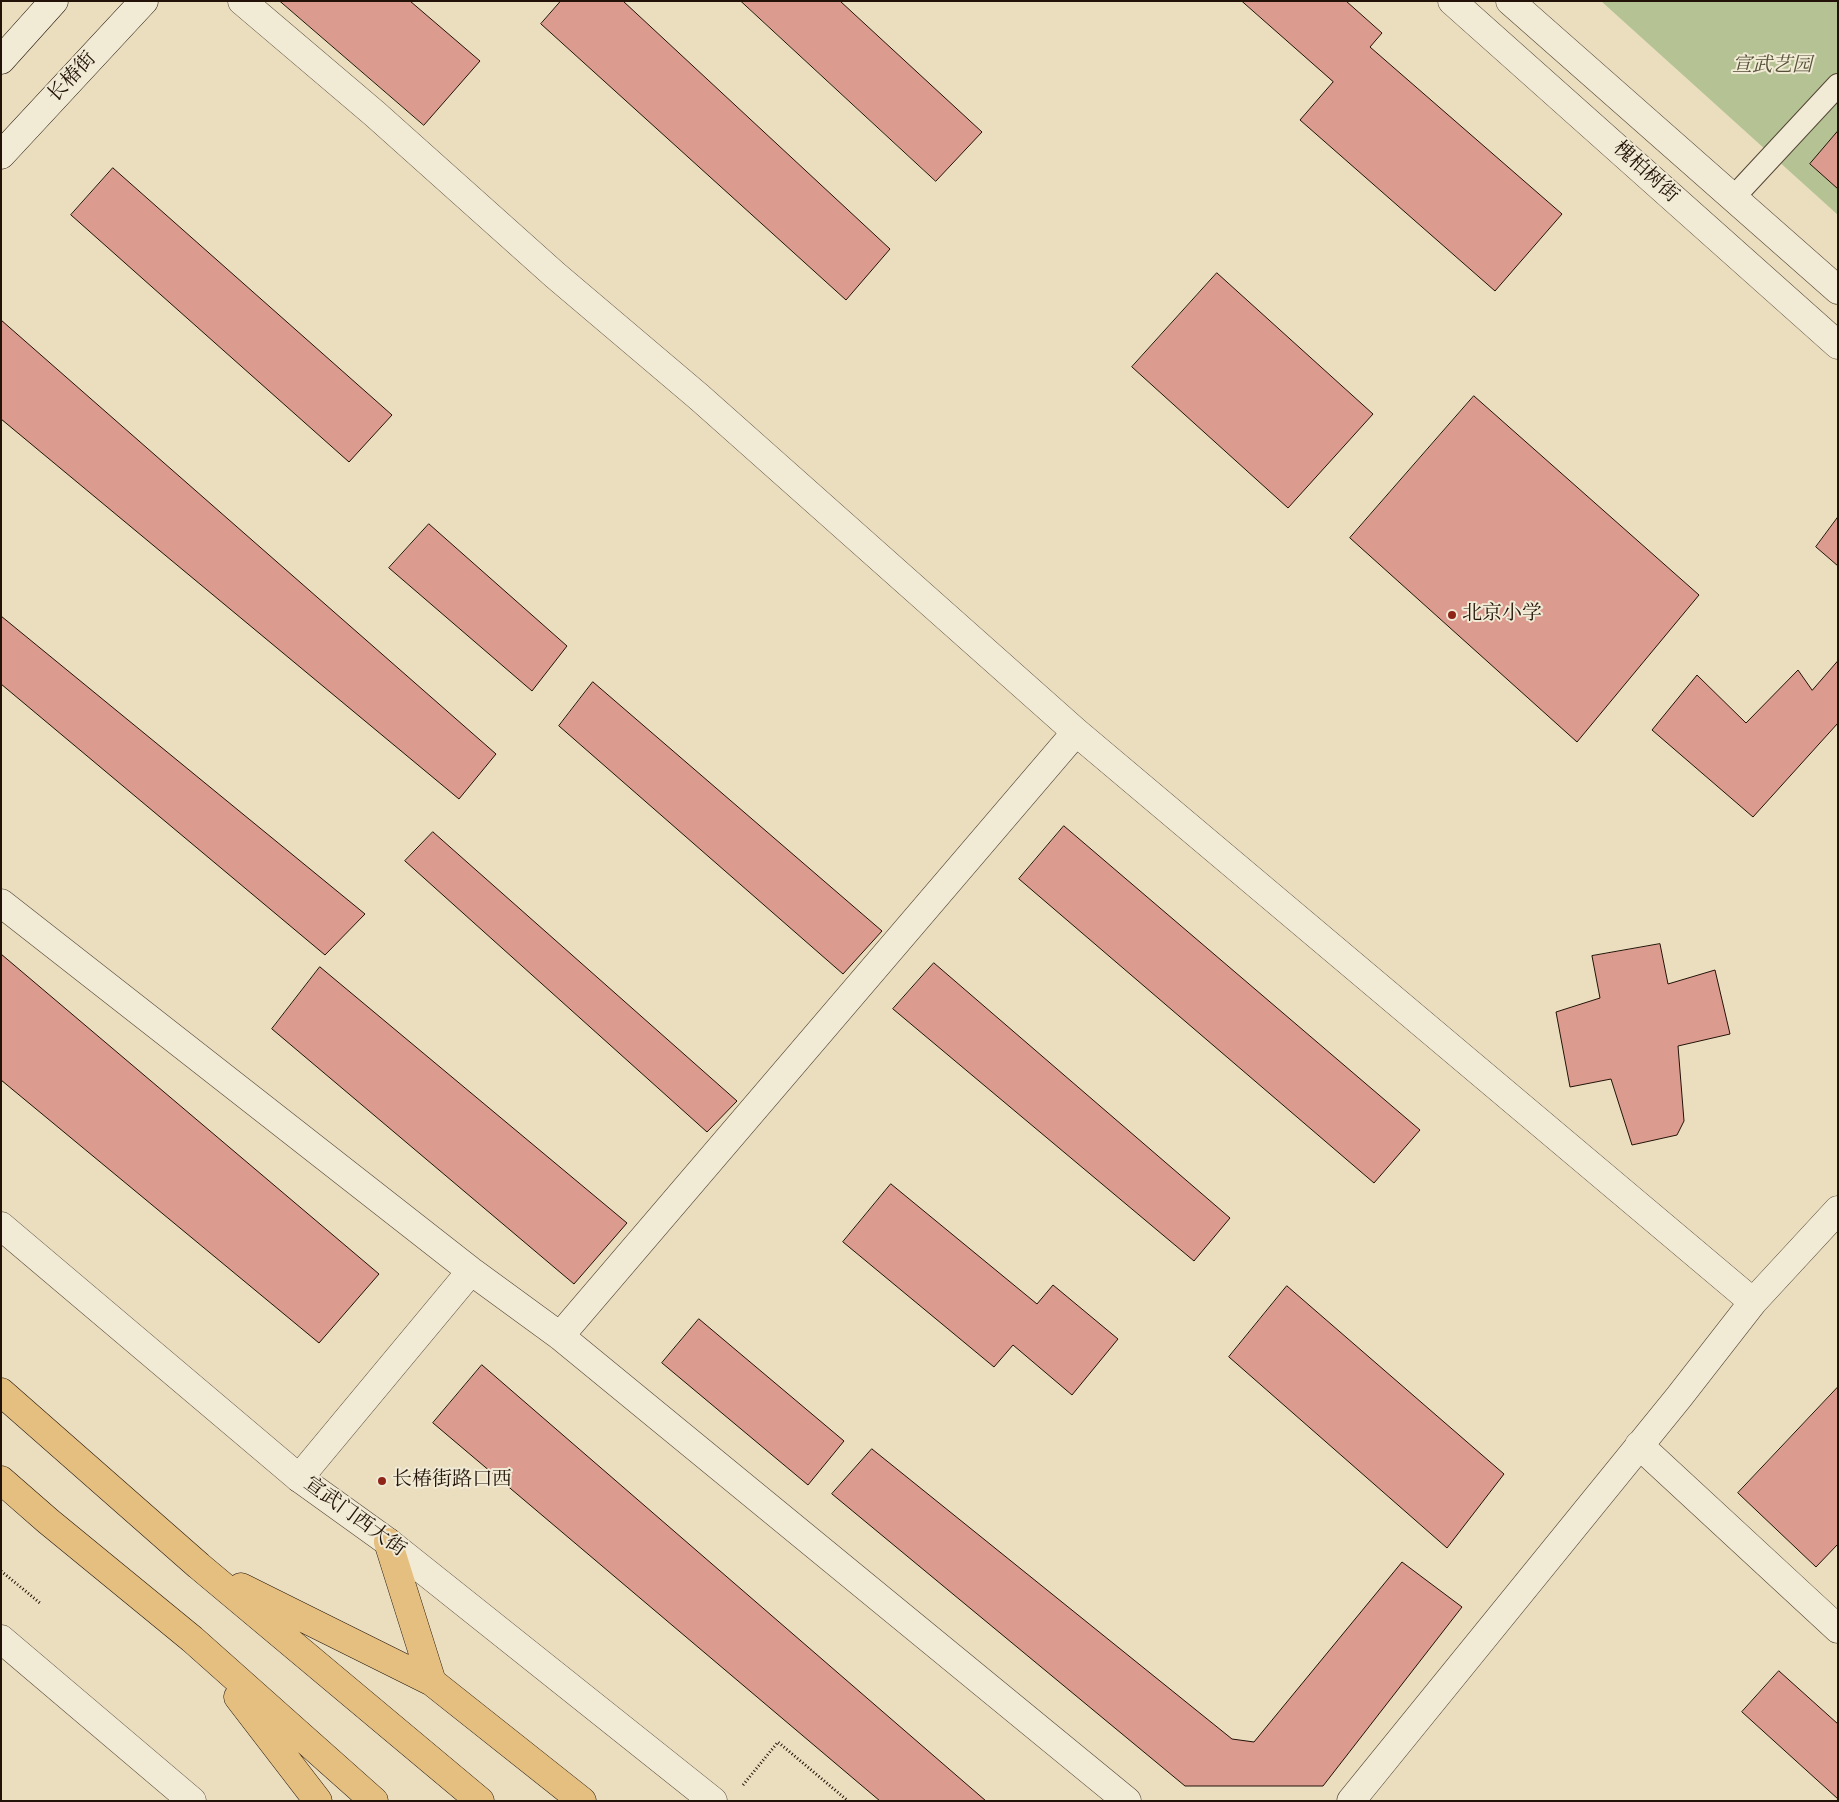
<!DOCTYPE html>
<html>
<head>
<meta charset="utf-8">
<style>
  body { margin:0 }
  #map { position:relative; width:1839px; height:1802px; overflow:hidden; background:#eadebf; font-family:"IM FELL English",serif }
  canvas { display:block }
  .frame { position:absolute; inset:0; border:2px solid #221207; pointer-events:none }
</style>
</head>
<body>
<div id="map">
<canvas width="1839" height="1802"></canvas>
<div class="frame"></div>
</div>
<script>
const g = document.querySelector('canvas').getContext('2d');
g.lineJoin = 'round';
function fill(path, color) {
  g.fillStyle = color;
  g.fill(path, 'evenodd');
}
function stroke(path, color, width, dash) {
  g.strokeStyle = color;
  g.lineWidth = width;
  g.lineCap = dash ? 'butt' : 'round';
  g.setLineDash(dash || []);
  g.stroke(path);
}
function drawText(font, color, halo, rows, align = 'center') {
  g.font = font + ' "IM FELL English","Noto Serif SC",serif';
  g.lineWidth = 4;
  g.setLineDash([]);
  g.textBaseline = 'middle';
  g.strokeStyle = halo;
  g.fillStyle = color;
  for (const [text, x, y, turn = 0] of rows) {
    g.save();
    g.translate(x, y);
    g.rotate((+turn || 0) * Math.PI / 180);
    g.textAlign = isNaN(turn) ? turn : align;
    if (halo) g.strokeText(text, 0, 0);
    g.fillText(text, 0, 0);
    g.restore();
  }
}
fill(new Path2D(`
  M 1601,1 L 1838,1 L 1838,215 Z`), '#b4c294');
const building = new Path2D(`
  M 280,1 L 410,1 L 480,61 L 424,125 Z
  M 561,1 L 623,1 L 890,249 L 846,300 L 541,24 Z
  M 741,1 L 840,1 L 982,132 L 936,181 Z
  M 1242,1 L 1346,1 L 1382,33 L 1370,47 L 1562,214 L 1495,291 L 1300,120 L 1333,82 Z
  M 1838,131 L 1838,189 L 1810,164 Z
  M 113,168 L 392,415 L 349,462 L 71,215 Z
  M 1217,273 L 1373,414 L 1288,508 L 1132,367 Z
  M 1,320 L 496,754 L 459,799 L 1,419 Z
  M 1474,396 L 1699,595 L 1577,742 L 1350,538 Z
  M 1838,517 L 1838,566 L 1816,547 Z
  M 429,524 L 567,646 L 532,691 L 389,568 Z
  M 1,616 L 365,914 L 325,955 L 1,684 Z
  M 1838,661 L 1838,723 L 1753,817 L 1652,730 L 1697,675 L 1746,723 L 1798,670 L 1812,690 Z
  M 593,682 L 882,931 L 843,974 L 559,726 Z
  M 1064,826 L 1420,1130 L 1374,1183 L 1019,879 Z
  M 433,832 L 737,1101 L 707,1132 L 405,861 Z
  M 1660,944 L 1668,984 L 1715,970 L 1730,1034 L 1678,1046 L 1684,1121 L 1677,1135 L 1632,1145 L 1611,1079 L 1570,1087 L 1556,1012 L 1600,998 L 1592,956 Z
  M 1,954 L 379,1274 L 319,1343 L 1,1080 Z
  M 934,963 L 1230,1218 L 1194,1261 L 893,1009 Z
  M 320,967 L 627,1223 L 574,1284 L 272,1029 Z
  M 891,1184 L 1037,1304 L 1053,1285 L 1118,1339 L 1072,1395 L 1013,1345 L 994,1367 L 843,1242 Z
  M 1287,1286 L 1504,1474 L 1447,1548 L 1229,1357 Z
  M 699,1319 L 844,1441 L 808,1485 L 662,1363 Z
  M 482,1365 L 986,1801 L 880,1801 L 433,1423 Z
  M 1838,1387 L 1838,1544 L 1816,1567 L 1738,1493 Z
  M 872,1449 L 1232,1739 L 1254,1742 L 1402,1562 L 1462,1607 L 1323,1786 L 1185,1786 L 832,1494 Z
  M 1779,1671 L 1838,1724 L 1838,1799 L 1742,1712 Z`);
fill(building, '#dc9b8f');
stroke(building, '#221207', 1);
const service = new Path2D(`
  M 1733,198 L 1838,85`);
const minor = new Path2D(`
  M 242,1 L 375,114 L 555,275 L 699,397 L 1076,732 L 1753,1302
  M 1,903 L 471,1271 L 560,1336 L 1127,1801
  M 560,1336 L 1076,732
  M 1639,1445 L 1838,1629
  M 299,1478 L 471,1271
  M 1351,1801 L 1679,1397 L 1753,1302 L 1838,1210`);
const tertiary = new Path2D(`
  M 1452,1 L 1838,345
  M 1510,1 L 1838,290
  M 1,1226 L 299,1478 L 388,1542 L 713,1801
  M 1,1639 L 192,1801`);
const secondary = new Path2D(`
  M 1,60 L 54,1
  M 1,155 L 144,1`);
const trunk = new Path2D(`
  M 1,1392 L 199,1566 L 480,1801
  M 1,1480 L 48,1521 L 192,1639 L 374,1801
  M 388,1542 L 432,1682
  M 241,1587 L 432,1682 L 582,1801
  M 238,1697 L 318,1801`);
stroke(service, '#544535', 24);
stroke(minor, '#544535', 29);
stroke(tertiary, '#544535', 29);
stroke(secondary, '#221207', 29);
stroke(trunk, '#221207', 29);
stroke(new Path2D(`
  M 1,1571 L 40,1603
  M 743,1785 L 778,1742 L 848,1801`), '#221207', 3, [1, 2.5]);
stroke(service, '#f1ead5', 22);
stroke(minor, '#f1ead5', 28);
stroke(tertiary, '#f1ead5', 28);
stroke(secondary, '#f1ead5', 28);
stroke(trunk, '#e5bf80', 28);
for (const [x, y, r, color] of [
  [1452,615,5,"#8f2418"],
  [382,1481,5,"#8f2418"]
]) {
  const dot = new Path2D();
  dot.arc(x, y, r, 0, 2 * Math.PI);
  g.fillStyle = color;
  g.fill(dot);
  stroke(dot, '#f1ead5', 2);
}
drawText('italic 20px', '#555038', '#f1ead5', [
  ["宣武艺园",1772,67]
]);
drawText('20px', '#221207', '#f1ead5', [
  ["长椿街",73,78,-47],
  ["槐柏树街",1645,173,42],
  ["宣武门西大街",354,1518,36]
]);
drawText('20px', '#221207', '#f1ead5', [
  ["北京小学",1462,615],
  ["长椿街路口西",392,1481]
], 'left');
</script>
</body>
</html>
